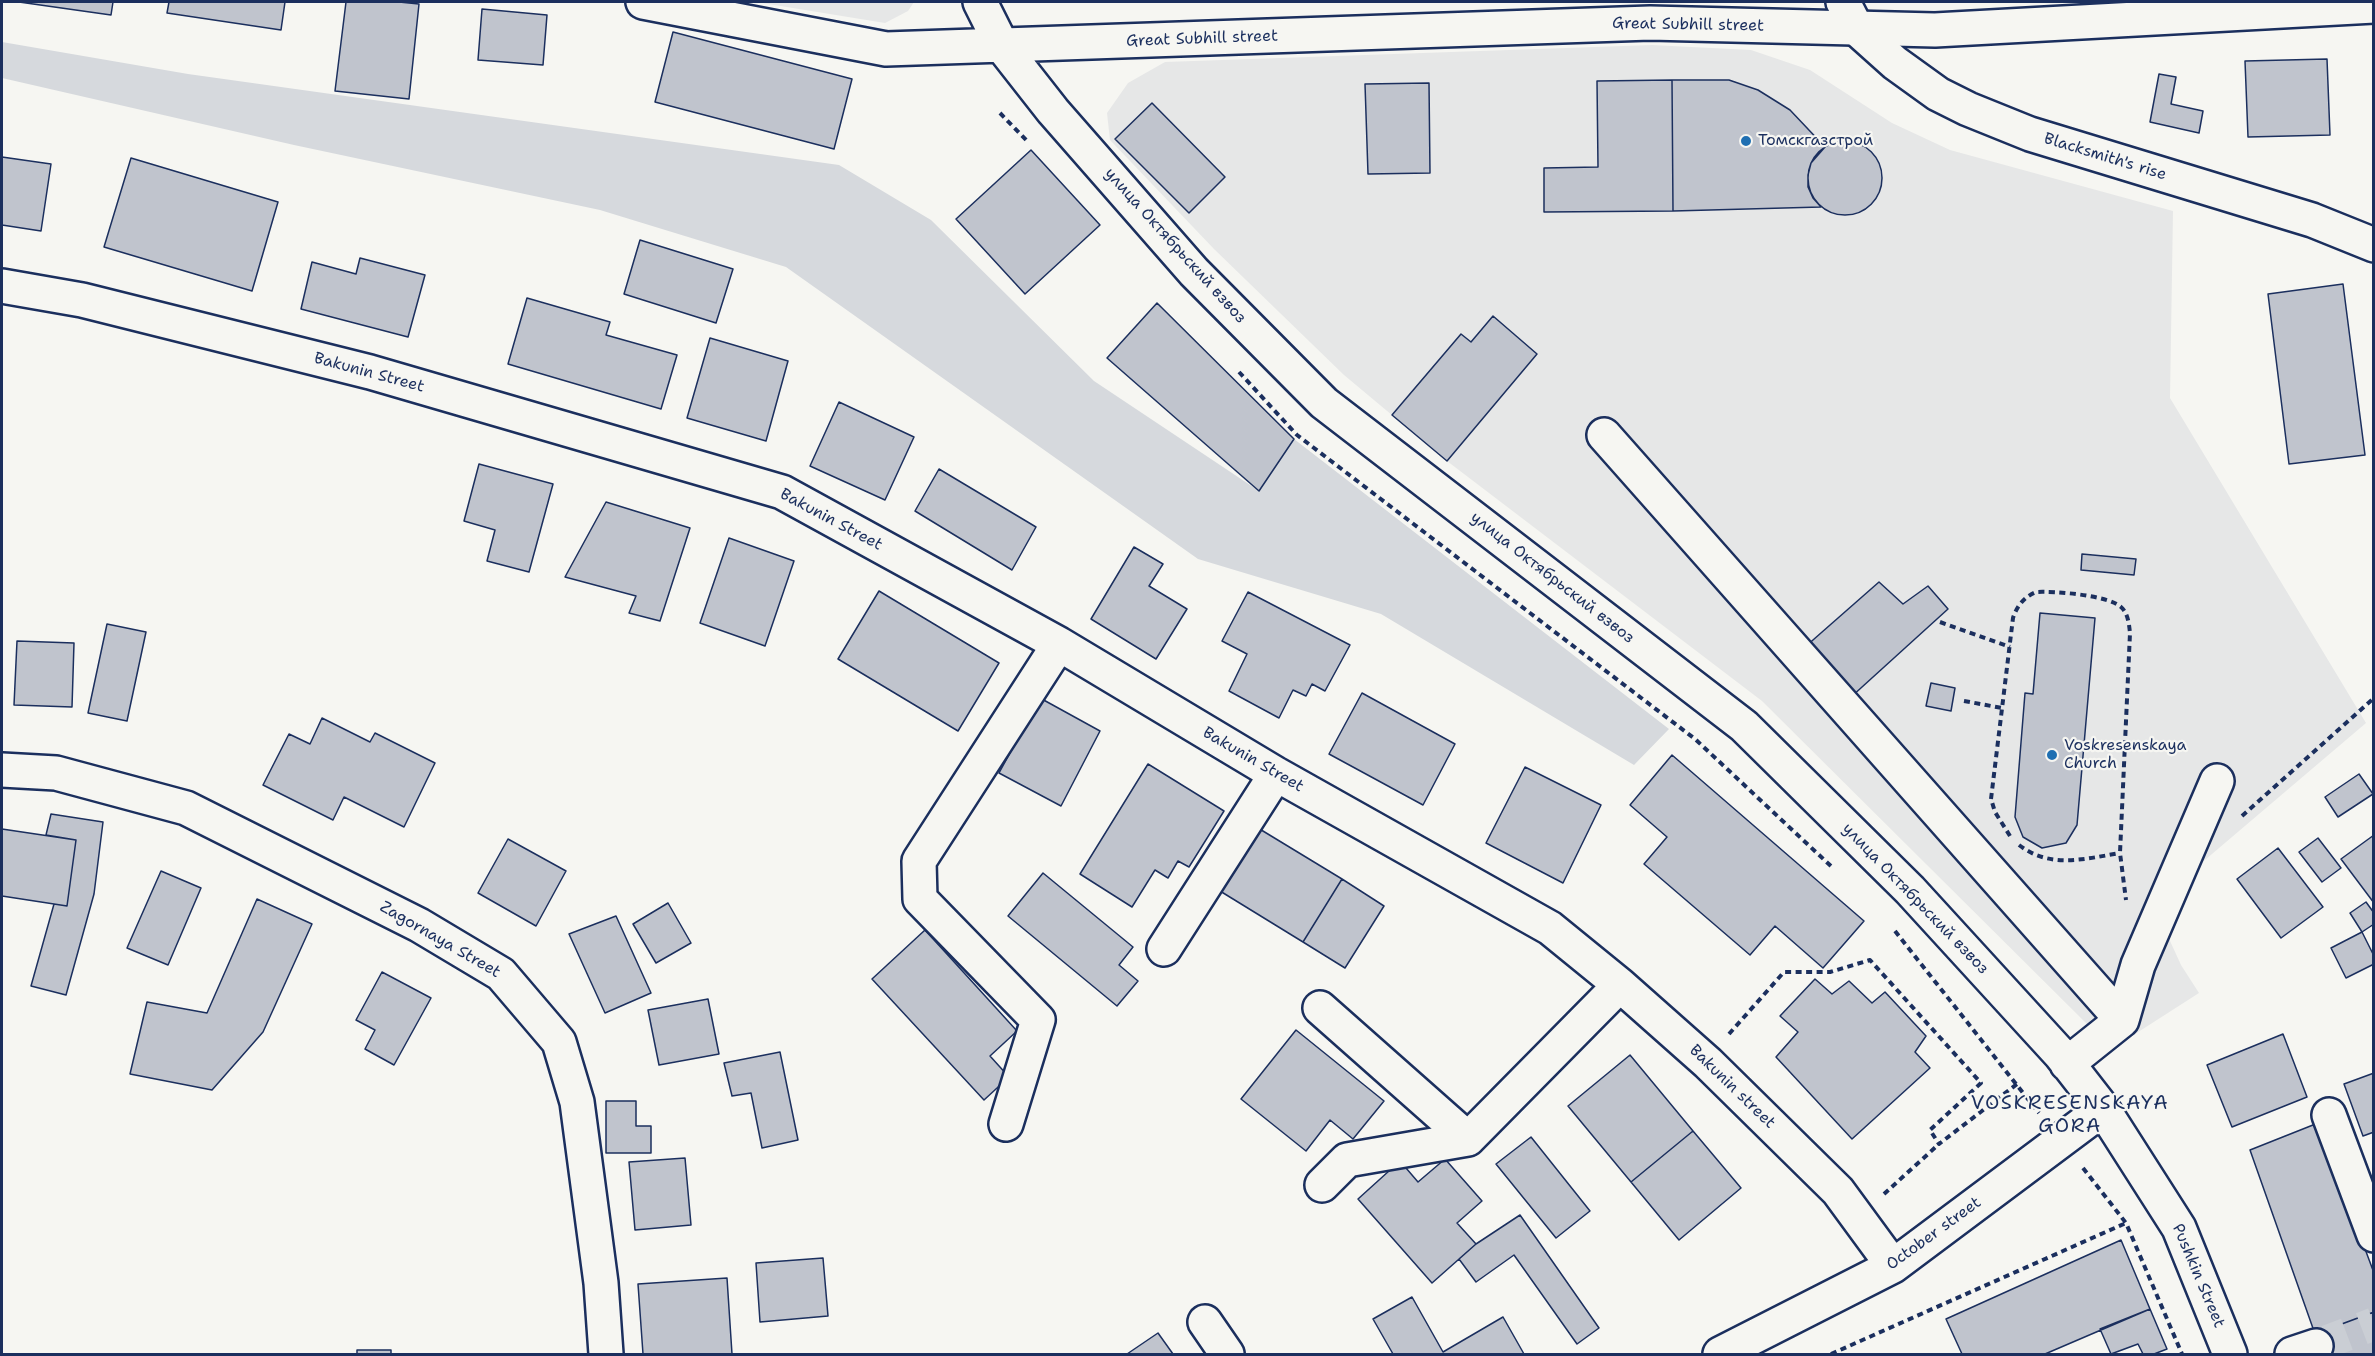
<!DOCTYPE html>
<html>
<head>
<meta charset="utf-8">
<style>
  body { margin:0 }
  #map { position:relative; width:2375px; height:1356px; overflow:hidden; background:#f6f6f2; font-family:"Shantell Sans",sans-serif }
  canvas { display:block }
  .frame { position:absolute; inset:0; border:3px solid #1b2f5e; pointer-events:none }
</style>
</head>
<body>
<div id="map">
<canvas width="2375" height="1356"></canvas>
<div class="frame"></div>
</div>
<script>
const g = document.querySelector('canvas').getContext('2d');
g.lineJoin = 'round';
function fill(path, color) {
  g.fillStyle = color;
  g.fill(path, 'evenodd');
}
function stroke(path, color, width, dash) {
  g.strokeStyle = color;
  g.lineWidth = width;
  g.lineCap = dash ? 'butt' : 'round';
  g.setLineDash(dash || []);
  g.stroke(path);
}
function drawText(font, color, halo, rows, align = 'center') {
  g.font = font + ' "Shantell Sans",sans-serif';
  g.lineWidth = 4.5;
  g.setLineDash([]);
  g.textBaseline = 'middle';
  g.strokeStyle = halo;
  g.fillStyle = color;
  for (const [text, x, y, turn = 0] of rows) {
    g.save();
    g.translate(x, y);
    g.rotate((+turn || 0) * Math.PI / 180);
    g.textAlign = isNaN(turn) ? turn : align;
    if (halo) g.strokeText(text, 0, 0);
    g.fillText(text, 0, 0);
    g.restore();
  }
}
fill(new Path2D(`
  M 756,2 L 914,2 L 908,11 L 885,23 Z
  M 1652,45 L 1751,50 L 1810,70 L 1892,123 L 1950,150 L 2173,211 L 2170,398 L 2366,723 L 2192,871 L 2165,930 L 2181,965 L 2199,993 L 2107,1052 L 2090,1027 L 1762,701 L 1447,461 L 1344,375 L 1214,249 L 1110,140 L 1107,113 L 1128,83 L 1165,62 Z`), '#e6e7e7');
fill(new Path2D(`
  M 2,42 L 188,74 L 839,165 L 931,220 L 1094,381 L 1259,491 L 1294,439 L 1669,729 L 1634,765 L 1381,614 L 1198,559 L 786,267 L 600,210 L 294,145 L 2,78 Z`), '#d6d9dd');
const building = new Path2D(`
  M 19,2 L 113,2 L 111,15 Z
  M 169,2 L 285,2 L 281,30 L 167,13 Z
  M 346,2 L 399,2 L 419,4 L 409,99 L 335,91 Z
  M 482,9 L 547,15 L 543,65 L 478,60 Z
  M 673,32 L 852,79 L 834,149 L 655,102 Z
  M 2327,59 L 2330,135 L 2248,137 L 2245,61 Z
  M 2159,74 L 2176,77 L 2171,104 L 2203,111 L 2199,133 L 2150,122 Z
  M 1672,80 L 1729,80 L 1758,90 L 1790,110 L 1825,147 L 1811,163 L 1808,175 L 1808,187 L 1813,198 L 1821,207 L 1673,211 Z
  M 1672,80 L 1673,211 L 1544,212 L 1544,168 L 1598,167 L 1597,81 Z
  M 1429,83 L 1430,173 L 1368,174 L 1365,84 Z
  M 1152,103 L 1225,177 L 1189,213 L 1115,139 Z
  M1808 178a37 37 0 1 1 74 0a37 37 0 1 1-74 0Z
  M 1031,150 L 1100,225 L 1025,294 L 956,219 Z
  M 2,157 L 51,164 L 41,231 L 2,225 Z
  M 131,158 L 278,202 L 252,291 L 104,247 Z
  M 640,240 L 733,269 L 716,323 L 624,294 Z
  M 360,258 L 425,275 L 408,337 L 301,309 L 312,262 L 356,274 Z
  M 2343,284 L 2365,455 L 2289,464 L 2268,294 Z
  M 527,298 L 610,322 L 606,335 L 677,355 L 661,409 L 508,364 Z
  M 1157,303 L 1294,439 L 1259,491 L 1107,358 Z
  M 1493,316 L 1537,354 L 1447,461 L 1392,415 L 1461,334 L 1471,342 Z
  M 710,338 L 788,361 L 766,441 L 687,418 Z
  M 839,402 L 914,437 L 885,500 L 810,466 Z
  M 479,464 L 553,484 L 529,572 L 487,561 L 495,530 L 464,521 Z
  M 939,469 L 1036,527 L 1012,570 L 915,511 Z
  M 606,502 L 690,528 L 660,621 L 629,613 L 636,596 L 565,577 Z
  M 729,538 L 794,561 L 765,646 L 700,623 Z
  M 1134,547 L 1163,564 L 1149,586 L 1187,609 L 1156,659 L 1091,619 Z
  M 2082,554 L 2136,559 L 2134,575 L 2081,570 Z
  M 1879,582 L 1903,604 L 1928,586 L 1948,609 L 1851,697 L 1805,647 Z
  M 879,591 L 999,663 L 958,731 L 838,659 Z
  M 1248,592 L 1350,645 L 1325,691 L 1312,684 L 1306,696 L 1293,690 L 1279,718 L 1229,691 L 1247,654 L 1222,641 Z
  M 2040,613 L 2095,618 L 2077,825 L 2066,843 L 2042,848 L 2023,837 L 2015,817 L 2025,693 L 2033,694 Z
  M 107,624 L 146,632 L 127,721 L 88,713 Z
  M 17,641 L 74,643 L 72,707 L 14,705 Z
  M 1931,683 L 1955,688 L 1951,711 L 1926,706 Z
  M 1362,693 L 1455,744 L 1423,805 L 1329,754 Z
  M 1040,698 L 1100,731 L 1061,806 L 999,773 Z
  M 322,718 L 370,742 L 375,733 L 435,763 L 404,827 L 344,797 L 333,820 L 263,785 L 289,734 L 310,744 Z
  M 1672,755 L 1864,921 L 1823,968 L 1775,926 L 1750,955 L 1644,864 L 1667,837 L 1630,805 Z
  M 1148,764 L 1224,811 L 1189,867 L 1178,861 L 1168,878 L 1155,870 L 1132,907 L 1080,874 Z
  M 1525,767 L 1601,805 L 1563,883 L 1486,843 Z
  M 2359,774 L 2373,794 L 2338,817 L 2325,797 Z
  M 51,814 L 103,822 L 94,894 L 66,995 L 31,986 L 54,904 L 67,906 L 76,840 L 46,835 Z
  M 1258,828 L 1342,879 L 1303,942 L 1220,891 Z
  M 2,829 L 76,840 L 67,906 L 2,896 Z
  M 2374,835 L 2374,903 L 2341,859 Z
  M 2318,838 L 2341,868 L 2322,882 L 2299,852 Z
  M 508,839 L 566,871 L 536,926 L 478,893 Z
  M 2278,848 L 2323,907 L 2281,938 L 2237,879 Z
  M 161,871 L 201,888 L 168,965 L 127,948 Z
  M 1043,873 L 1133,947 L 1119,965 L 1138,981 L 1117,1006 L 1008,916 Z
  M 1342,879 L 1384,906 L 1345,968 L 1303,942 Z
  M 257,899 L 312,924 L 263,1032 L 212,1090 L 130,1074 L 147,1002 L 207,1013 Z
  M 2366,902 L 2374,913 L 2374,924 L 2362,932 L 2350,913 Z
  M 668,903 L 691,943 L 656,963 L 633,924 Z
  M 616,916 L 651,993 L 605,1013 L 569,934 Z
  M 925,930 L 1017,1031 L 990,1056 L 1009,1077 L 984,1100 L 872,979 Z
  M 2362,932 L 2374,956 L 2374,964 L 2346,978 L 2331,948 Z
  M 382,972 L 431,998 L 394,1065 L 365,1049 L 375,1030 L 356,1020 Z
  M 1815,979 L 1832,994 L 1849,981 L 1872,1003 L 1885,992 L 1926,1036 L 1915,1052 L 1930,1068 L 1852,1139 L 1776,1057 L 1798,1032 L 1780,1016 Z
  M 708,999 L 719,1054 L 659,1065 L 648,1010 Z
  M 1296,1030 L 1384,1101 L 1353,1139 L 1330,1120 L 1306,1151 L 1241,1099 Z
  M 2283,1034 L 2307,1097 L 2232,1127 L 2207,1065 Z
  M 780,1052 L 798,1140 L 762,1148 L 751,1093 L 732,1096 L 724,1063 Z
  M 1630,1055 L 1693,1131 L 1631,1182 L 1568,1106 Z
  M 2374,1073 L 2374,1132 L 2363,1136 L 2344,1084 Z
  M 606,1101 L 636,1101 L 636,1126 L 651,1126 L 651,1153 L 606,1153 Z
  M 2318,1123 L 2374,1273 L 2374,1312 L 2315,1334 L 2250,1150 Z
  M 1693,1131 L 1741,1188 L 1679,1240 L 1631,1182 Z
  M 1531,1137 L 1590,1211 L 1556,1238 L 1496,1164 Z
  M 685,1158 L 691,1225 L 635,1230 L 629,1162 Z
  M 1445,1159 L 1482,1201 L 1457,1223 L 1476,1244 L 1432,1283 L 1358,1199 L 1400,1161 L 1418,1182 Z
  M 1520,1215 L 1599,1328 L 1577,1344 L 1514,1255 L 1476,1282 L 1459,1259 L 1476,1244 Z
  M 2121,1240 L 2150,1309 L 2045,1354 L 1962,1354 L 1946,1319 Z
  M 823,1258 L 828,1316 L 760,1322 L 756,1263 Z
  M 727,1278 L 732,1354 L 643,1354 L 638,1284 Z
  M 1412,1297 L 1443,1352 L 1503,1317 L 1524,1354 L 1393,1354 L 1373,1319 Z
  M 2150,1309 L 2167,1349 L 2154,1354 L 2143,1354 L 2138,1344 L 2111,1354 L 2100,1329 Z
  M 2374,1312 L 2374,1354 L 2319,1354 L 2312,1335 Z
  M 1158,1333 L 1173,1354 L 1127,1354 Z
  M 357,1350 L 391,1350 L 391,1354 L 357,1354 Z`);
fill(building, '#c0c4cd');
stroke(building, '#1b2f5e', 1.5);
stroke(new Path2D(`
  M 2316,1346 L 2374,1324`), '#caced4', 33, [33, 16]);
const minor = new Path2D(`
  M 643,2 L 886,49 L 1650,23 L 1935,30 L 2374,6
  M 980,2 L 1002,46 L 1053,111 L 1194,272 L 1324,403 L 1744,726 L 1910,890 L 2061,1055 L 2103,1109 L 2179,1228 L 2230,1354
  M 2,286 L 82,300 L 370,372 L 782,492 L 1059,644 L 1276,774 L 1550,928 L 1620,985 L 1708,1063 L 1838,1191 L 1893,1266
  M 1604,435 L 2122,1020
  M 2,770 L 56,773 L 186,808 L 419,925 L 501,974 L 559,1042 L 577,1102 L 601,1283 L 606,1354
  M 1164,949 L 1276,774
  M 1320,1008 L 1468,1139
  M 2067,1064 L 2122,1020 L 2138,965 L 2217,781
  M 2329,1115 L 2374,1235
  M 1006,1124 L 1038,1020 L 920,899 L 919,861 L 1059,644
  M 1322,1185 L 1347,1160 L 1468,1139 L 1620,985
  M 1205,1322 L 1227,1354
  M 1720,1354 L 1893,1266 L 2103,1109
  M 2292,1354 L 2316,1346`);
const major = new Path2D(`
  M 1843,2 L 1857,29 L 1895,63 L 1938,94 L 1968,109 L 2030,134 L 2312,220 L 2374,245`);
stroke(minor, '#1b2f5e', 38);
stroke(major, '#1b2f5e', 38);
stroke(new Path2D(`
  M 1000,113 L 1029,143
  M 1239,372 L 1297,435 L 1695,739 L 1833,868
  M 1940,622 L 2010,647
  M 1964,701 L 2002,708
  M 2242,816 L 2374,698
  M 2010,836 L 1995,812 L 1991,799 L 2013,618 C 2017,606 2024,597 2036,592 C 2054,591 2108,595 2121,607 C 2128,613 2129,624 2130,633 L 2120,853 L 2126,900
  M 2019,845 C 2050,869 2084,859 2120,853
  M 1895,931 L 2039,1113
  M 1729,1034 L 1784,972 L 1830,972 L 1870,960 L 1981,1083 L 1930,1130 L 1939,1144 L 2017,1084
  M 2083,1168 L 2126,1223 L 2182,1354
  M 1884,1194 L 1939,1144
  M 1831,1354 L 2126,1223`), '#1b2f5e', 4, [6, 4.5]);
stroke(minor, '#f6f6f2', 33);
stroke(major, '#f6f6f2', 33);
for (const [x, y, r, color] of [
  [1746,141,6,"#1f6fb2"],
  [2052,755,6,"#1f6fb2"]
]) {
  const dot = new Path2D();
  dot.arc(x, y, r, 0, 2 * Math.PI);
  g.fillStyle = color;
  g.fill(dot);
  stroke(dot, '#f6f6f2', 2);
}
drawText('16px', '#1b2f5e', '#f6f6f2', [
  ["Great Subhill street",1688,25,1],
  ["Great Subhill street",1202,39,-2],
  ["Blacksmith's rise",2105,157,17],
  ["улица Октябрьский взвоз",1175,246,48],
  ["Bakunin Street",369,373,15],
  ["Bakunin Street",831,520,28],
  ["улица Октябрьский взвоз",1552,578,38],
  ["Bakunin Street",1253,760,30],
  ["улица Октябрьский взвоз",1915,899,46],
  ["Zagornaya Street",440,940,30],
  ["Bakunin street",1732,1087,44],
  ["October street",1934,1234,-36],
  ["Pushkin Street",2198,1276,67]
]);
drawText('16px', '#1b2f5e', '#f6f6f2', [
  ["Томскгазстрой",1758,141],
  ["Voskresenskaya",2064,746],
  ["Church",2064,764]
], 'left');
g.letterSpacing = '1.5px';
drawText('20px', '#1b2f5e', '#f6f6f2', [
  ["VOSKRESENSKAYA",2070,1104],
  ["GORA",2070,1127]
]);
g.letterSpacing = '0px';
</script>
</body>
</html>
